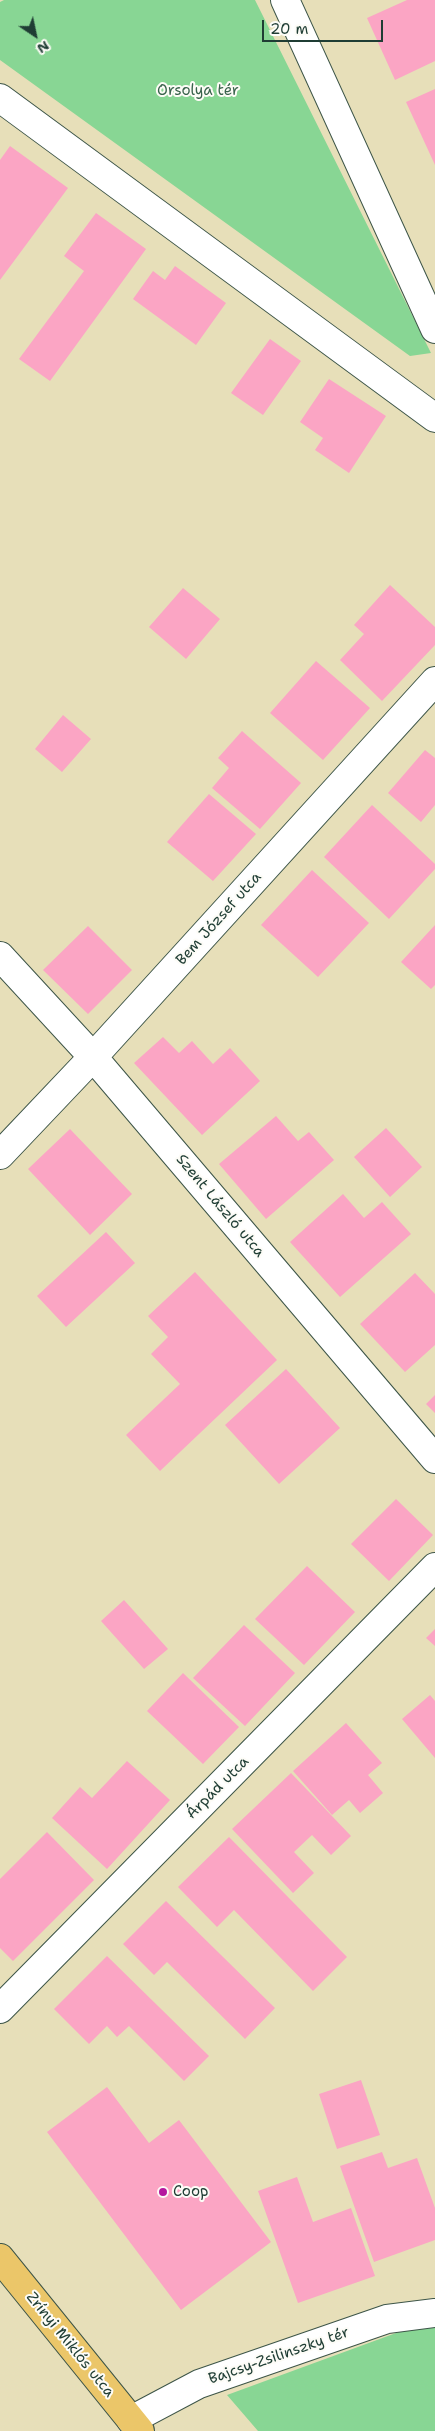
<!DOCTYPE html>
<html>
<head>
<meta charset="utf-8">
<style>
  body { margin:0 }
  #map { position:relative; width:435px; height:2431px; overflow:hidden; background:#e7dfb9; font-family:"Shantell Sans",sans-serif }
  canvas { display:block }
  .north { position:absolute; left:10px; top:10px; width:50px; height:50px; -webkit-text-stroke:4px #fdfcf7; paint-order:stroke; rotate:146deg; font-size:14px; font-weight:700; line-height:20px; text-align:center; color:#1f3d34 }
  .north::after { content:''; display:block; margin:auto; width:18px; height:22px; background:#1f3d34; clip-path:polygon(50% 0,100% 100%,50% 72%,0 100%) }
  .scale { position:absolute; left:262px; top:20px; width:121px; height:22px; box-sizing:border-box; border:2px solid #1f3d34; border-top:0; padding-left:6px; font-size:15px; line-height:18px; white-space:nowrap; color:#1f3d34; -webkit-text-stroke:4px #fdfcf7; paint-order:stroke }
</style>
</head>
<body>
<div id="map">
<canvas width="435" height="2431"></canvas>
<div class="north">N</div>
<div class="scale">20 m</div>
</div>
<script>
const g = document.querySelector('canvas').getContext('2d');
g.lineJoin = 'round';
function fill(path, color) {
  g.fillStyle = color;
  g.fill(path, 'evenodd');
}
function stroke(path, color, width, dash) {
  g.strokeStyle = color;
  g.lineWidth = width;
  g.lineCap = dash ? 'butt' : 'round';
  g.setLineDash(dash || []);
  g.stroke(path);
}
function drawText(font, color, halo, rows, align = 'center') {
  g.font = font + ' "Shantell Sans",sans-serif';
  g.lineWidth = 4;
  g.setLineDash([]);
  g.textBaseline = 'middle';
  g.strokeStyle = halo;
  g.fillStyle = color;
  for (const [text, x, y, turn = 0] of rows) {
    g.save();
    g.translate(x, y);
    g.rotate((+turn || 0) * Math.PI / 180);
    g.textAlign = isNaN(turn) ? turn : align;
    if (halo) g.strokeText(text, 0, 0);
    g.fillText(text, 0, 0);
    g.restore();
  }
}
fill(new Path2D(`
  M 4,0 L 255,0 L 431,353 L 410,356 L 0,60 L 0,2 Z
  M 426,2322 L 435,2322 L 435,2431 L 258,2431 L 227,2395 Z`), '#88d694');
fill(new Path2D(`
  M 407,0 L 435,0 L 435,61 L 395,80 L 367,18 Z
  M 435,89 L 435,165 L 406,102 Z
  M 10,146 L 68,188 L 0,280 L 0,160 Z
  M 96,213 L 146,249 L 50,381 L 19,359 L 84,271 L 64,256 Z
  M 175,266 L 226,303 L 196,345 L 133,299 L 153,271 L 165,280 Z
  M 270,339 L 301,361 L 263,415 L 231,393 Z
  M 329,379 L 386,416 L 349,473 L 315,450 L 323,438 L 300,422 Z
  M 390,585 L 435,627 L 435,645 L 382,701 L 340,660 L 364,634 L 354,625 Z
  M 183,588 L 220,619 L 186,659 L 149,627 Z
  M 316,661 L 370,708 L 323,760 L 270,713 Z
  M 63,715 L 91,739 L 62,772 L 35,749 Z
  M 242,731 L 301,783 L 260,829 L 212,788 L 229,768 L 218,758 Z
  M 425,750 L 435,758 L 435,805 L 421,822 L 388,793 Z
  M 209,794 L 256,834 L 213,881 L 167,842 Z
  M 372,805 L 435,864 L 435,869 L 389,919 L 324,857 Z
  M 312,870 L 369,923 L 318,977 L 261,925 Z
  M 435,925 L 435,985 L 431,989 L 401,962 Z
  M 88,926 L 132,970 L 88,1014 L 43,970 Z
  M 163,1037 L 179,1053 L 192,1041 L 213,1064 L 230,1048 L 260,1081 L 202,1135 L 134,1063 Z
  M 276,1116 L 298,1141 L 309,1132 L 334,1160 L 266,1219 L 219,1164 Z
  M 386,1128 L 422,1167 L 390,1197 L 354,1157 Z
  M 70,1129 L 132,1194 L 90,1235 L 28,1169 Z
  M 343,1194 L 364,1218 L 382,1202 L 411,1234 L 340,1297 L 290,1242 Z
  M 106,1232 L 135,1263 L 66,1327 L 37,1296 Z
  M 195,1272 L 277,1360 L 160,1471 L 126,1435 L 180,1384 L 151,1354 L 168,1337 L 148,1316 Z
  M 415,1273 L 435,1294 L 435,1345 L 405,1372 L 360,1324 Z
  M 286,1369 L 340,1428 L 279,1484 L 225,1425 Z
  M 435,1395 L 435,1413 L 426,1404 Z
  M 396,1499 L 433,1535 L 389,1581 L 351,1544 Z
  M 307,1566 L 355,1612 L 304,1665 L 255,1619 Z
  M 124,1600 L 168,1649 L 144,1669 L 101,1621 Z
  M 244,1625 L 295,1673 L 245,1726 L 193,1678 Z
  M 435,1629 L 435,1646 L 426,1638 Z
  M 183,1673 L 239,1727 L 203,1764 L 147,1711 Z
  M 430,1695 L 435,1701 L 435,1758 L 402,1719 Z
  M 346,1723 L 382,1763 L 368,1775 L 383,1793 L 360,1813 L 349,1800 L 332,1815 L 293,1771 Z
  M 127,1761 L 170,1800 L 107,1869 L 52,1818 L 80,1787 L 92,1798 Z
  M 291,1773 L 351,1836 L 331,1855 L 312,1835 L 294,1852 L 314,1873 L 293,1893 L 232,1829 Z
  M 47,1832 L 94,1880 L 13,1961 L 0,1948 L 0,1879 Z
  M 229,1837 L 347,1957 L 313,1991 L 234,1910 L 217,1927 L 178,1887 Z
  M 166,1901 L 275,2008 L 245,2039 L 167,1962 L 154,1975 L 123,1944 Z
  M 107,1956 L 209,2056 L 184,2081 L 129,2026 L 117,2037 L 107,2026 L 89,2044 L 54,2009 Z
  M 361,2080 L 380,2135 L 337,2149 L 319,2094 Z
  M 107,2087 L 149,2143 L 179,2120 L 271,2242 L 181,2310 L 47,2132 Z
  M 382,2152 L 388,2168 L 417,2158 L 435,2208 L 435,2240 L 374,2262 L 340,2166 Z
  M 297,2177 L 313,2222 L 351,2208 L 375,2276 L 298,2303 L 258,2191 Z`), '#fba5c4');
const minor = new Path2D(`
  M 285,0 L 435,329
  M 0,98 L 435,418
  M 0,956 L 93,1057 L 435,1459
  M 0,1155 L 93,1057 L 435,681
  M 0,2009 L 435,1567
  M 131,2420 L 199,2384 L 387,2319 L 435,2313`);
const major = new Path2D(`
  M 0,2258 L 140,2431`);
stroke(minor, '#3d5548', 30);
stroke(major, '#3d5548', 30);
stroke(minor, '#fff', 28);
stroke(major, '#ebc669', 28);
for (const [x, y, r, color] of [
  [163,2192,5,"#b5179e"]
]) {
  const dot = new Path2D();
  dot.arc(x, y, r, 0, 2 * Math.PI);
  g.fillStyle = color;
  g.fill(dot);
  stroke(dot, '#fdfcf7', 2);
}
drawText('15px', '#39634c', '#fdfcf7', [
  ["Orsolya tér",198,91]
]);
drawText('15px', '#1f3d34', '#fdfcf7', [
  ["Bem József utca",219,919,-48],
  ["Szent László utca",220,1206,50],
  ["Árpád utca",218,1788,-45],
  ["Zrínyi Miklós utca",70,2345,51],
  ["Bajcsy-Zsilinszky tér",279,2356,-19]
]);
drawText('15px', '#1f3d34', '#fdfcf7', [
  ["Coop",173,2192]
], 'left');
</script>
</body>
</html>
